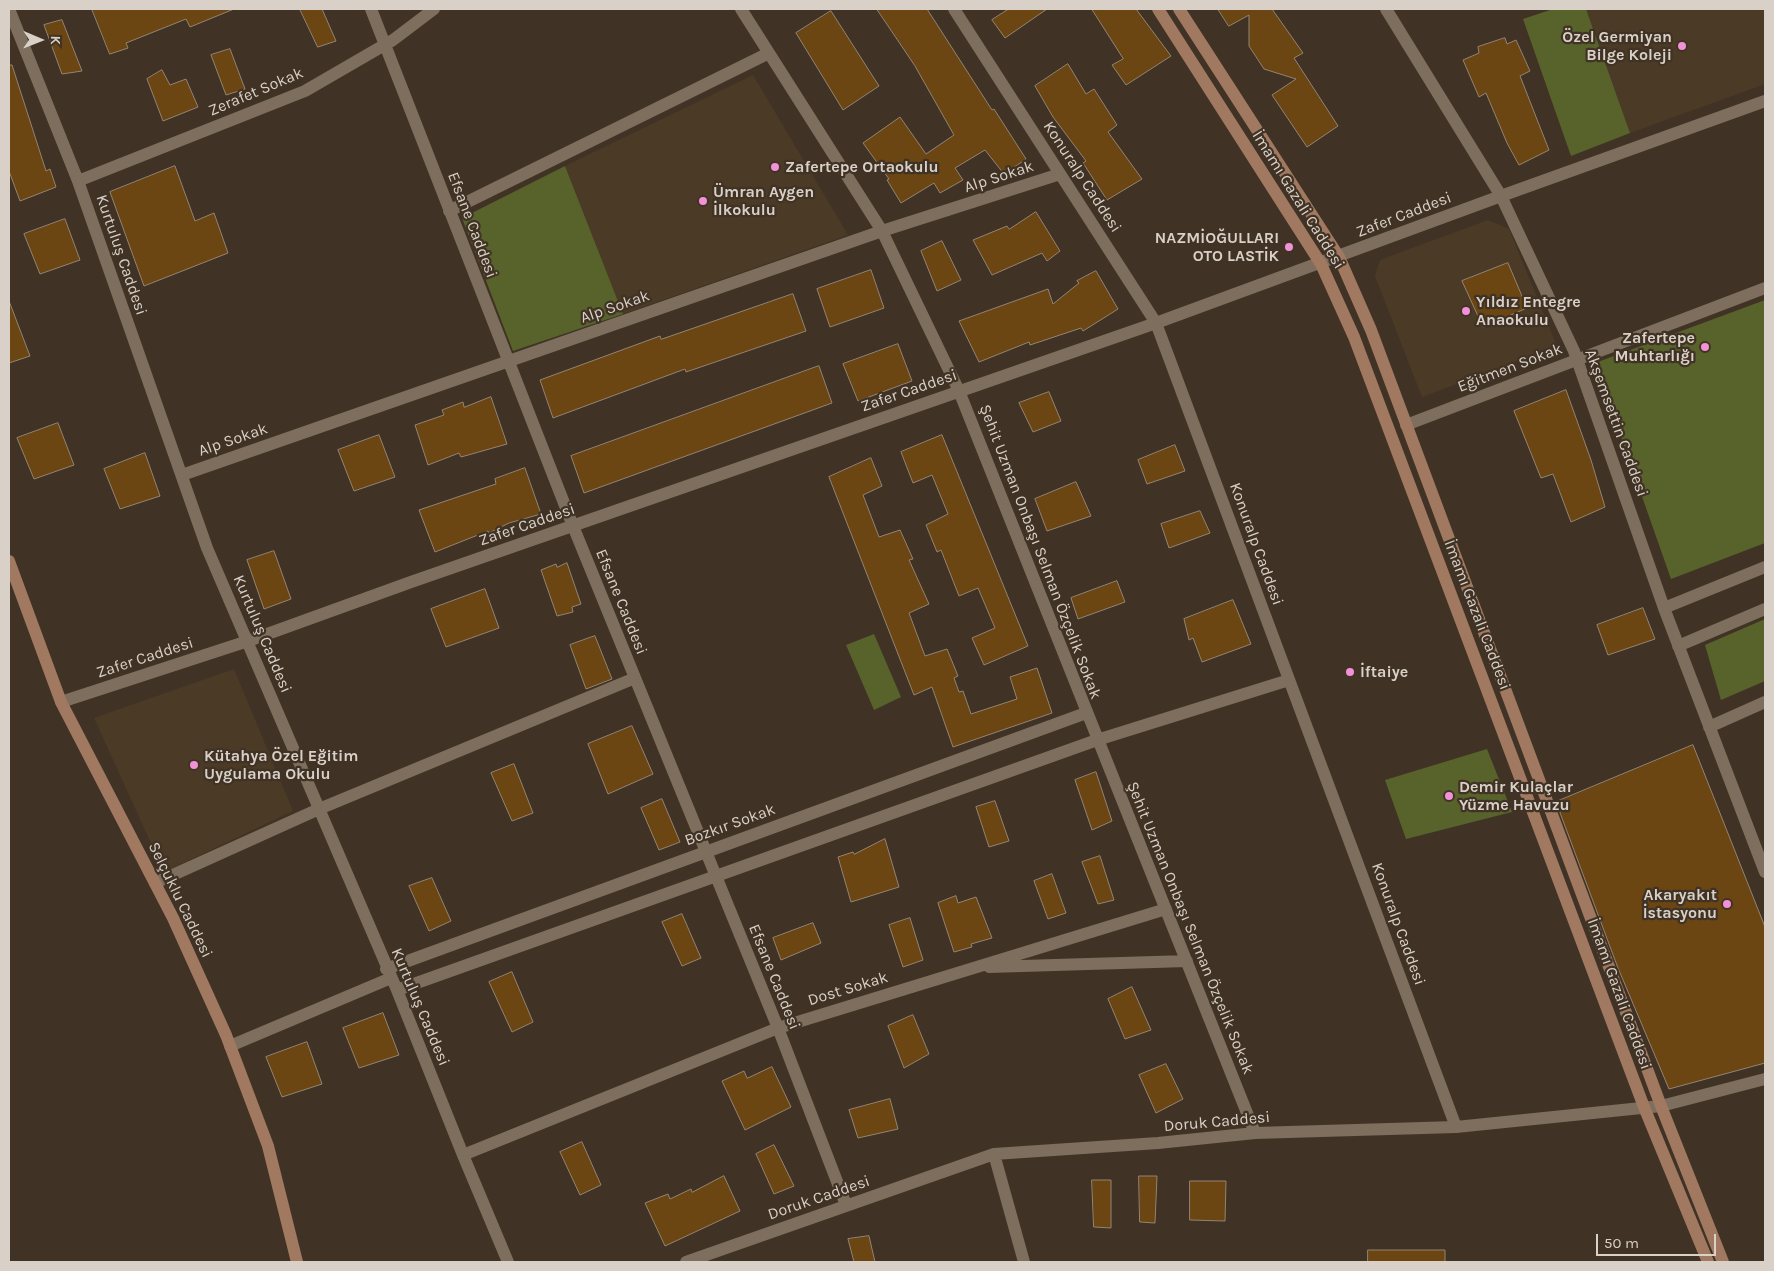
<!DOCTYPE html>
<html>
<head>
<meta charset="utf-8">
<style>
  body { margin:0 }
  #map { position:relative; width:1774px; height:1271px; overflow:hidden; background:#403325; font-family:Karla,sans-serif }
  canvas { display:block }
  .frame { position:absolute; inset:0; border:10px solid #d9d0c7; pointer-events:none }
  .north { position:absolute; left:15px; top:15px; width:50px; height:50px; -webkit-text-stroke:4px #403325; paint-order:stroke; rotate:91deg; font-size:14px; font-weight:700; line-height:20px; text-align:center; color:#d9d0c7 }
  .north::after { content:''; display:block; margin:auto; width:18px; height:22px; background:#d9d0c7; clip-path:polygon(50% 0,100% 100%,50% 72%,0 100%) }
  .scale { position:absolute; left:1596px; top:1234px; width:120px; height:22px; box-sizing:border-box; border:2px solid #d9d0c7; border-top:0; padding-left:6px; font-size:15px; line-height:18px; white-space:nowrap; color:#d9d0c7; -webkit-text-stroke:4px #403325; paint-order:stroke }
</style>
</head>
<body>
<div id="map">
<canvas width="1774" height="1271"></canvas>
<div class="frame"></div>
<div class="north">K</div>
<div class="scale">50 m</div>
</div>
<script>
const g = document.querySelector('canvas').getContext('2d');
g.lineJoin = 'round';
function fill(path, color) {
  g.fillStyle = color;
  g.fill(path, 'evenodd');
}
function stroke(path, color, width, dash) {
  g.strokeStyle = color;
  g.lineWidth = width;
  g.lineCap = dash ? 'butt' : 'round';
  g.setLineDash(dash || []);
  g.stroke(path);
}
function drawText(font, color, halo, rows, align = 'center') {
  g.font = font + ' Karla,sans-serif';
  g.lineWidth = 4.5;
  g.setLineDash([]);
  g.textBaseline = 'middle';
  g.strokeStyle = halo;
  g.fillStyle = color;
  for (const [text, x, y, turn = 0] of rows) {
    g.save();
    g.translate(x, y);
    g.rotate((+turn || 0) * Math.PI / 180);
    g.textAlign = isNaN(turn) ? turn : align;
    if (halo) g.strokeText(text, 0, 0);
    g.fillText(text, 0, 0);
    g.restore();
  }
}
fill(new Path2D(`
  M 1586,9 L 1765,9 L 1765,84 L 1630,133 Z
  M 753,75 L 848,235 L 623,314 L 565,166 Z
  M 1488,220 L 1509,229 L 1557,346 L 1422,397 L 1375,276 L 1380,260 Z
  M 234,669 L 293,811 L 164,872 L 94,718 Z`), '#4b3a25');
fill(new Path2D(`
  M 1553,9 L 1586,9 L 1630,133 L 1571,156 L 1523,19 Z
  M 565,166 L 623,314 L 513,351 L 462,218 Z
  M 1765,300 L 1765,543 L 1671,579 L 1595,363 Z
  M 1765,619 L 1765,681 L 1721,700 L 1705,645 Z
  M 874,634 L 901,697 L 874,710 L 846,645 Z
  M 1487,749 L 1512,812 L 1406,839 L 1385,780 Z`), '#58622b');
const building = new Path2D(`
  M 92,9 L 234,9 L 190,27 L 186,19 L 126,43 L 128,48 L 110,54 Z
  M 300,9 L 322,9 L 336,41 L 318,47 Z
  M 877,9 L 927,9 L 992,110 L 994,109 L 1026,159 L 1004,174 L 985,150 L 955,168 L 963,180 L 940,193 L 934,183 L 901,203 L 887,180 L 889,179 L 863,143 L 900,117 L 926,154 L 954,135 L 915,66 Z
  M 1009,9 L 1047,9 L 1005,38 L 992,20 Z
  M 1092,9 L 1136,9 L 1171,56 L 1126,85 L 1112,65 L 1123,59 Z
  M 1218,9 L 1272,9 L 1303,53 L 1294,58 L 1338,126 L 1307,147 L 1272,95 L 1296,79 L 1264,69 L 1249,46 L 1249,15 L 1229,26 Z
  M 831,11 L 879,86 L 843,110 L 796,33 Z
  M 62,20 L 82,71 L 62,74 L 44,25 Z
  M 1505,38 L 1507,44 L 1516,40 L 1530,71 L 1520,76 L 1549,150 L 1519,165 L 1507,143 L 1486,93 L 1479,97 L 1463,60 L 1479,53 L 1478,47 Z
  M 230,49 L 245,89 L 226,95 L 211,55 Z
  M 1068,64 L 1086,94 L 1094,89 L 1117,125 L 1108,132 L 1142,179 L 1107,200 L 1083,163 L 1086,161 L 1053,117 L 1035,86 Z
  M 9,65 L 12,65 L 46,171 L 50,169 L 56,187 L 20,201 L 9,171 Z
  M 162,70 L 170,85 L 186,79 L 198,107 L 163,121 L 147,79 Z
  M 175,166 L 195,221 L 214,213 L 228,253 L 144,286 L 110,192 Z
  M 1036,212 L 1060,251 L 1047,261 L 1042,253 L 992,275 L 973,240 L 1007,226 L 1009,229 Z
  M 65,219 L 80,260 L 40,274 L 24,234 Z
  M 942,241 L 961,280 L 937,291 L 921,251 Z
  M 1508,263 L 1527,308 L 1483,327 L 1462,281 Z
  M 871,270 L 884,308 L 830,327 L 817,289 Z
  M 1096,271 L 1118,309 L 1083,331 L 1081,328 L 1030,345 L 1029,342 L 979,362 L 959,321 L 1048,289 L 1053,304 L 1079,283 L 1077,281 Z
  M 793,294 L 806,331 L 686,372 L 685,369 L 553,418 L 540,380 L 660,336 L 661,339 Z
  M 9,301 L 30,356 L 9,363 Z
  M 898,344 L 912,381 L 858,401 L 843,364 Z
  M 819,366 L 832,403 L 584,493 L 571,456 Z
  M 1566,390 L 1591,460 L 1605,507 L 1571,522 L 1553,474 L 1541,478 L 1514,411 Z
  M 1049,392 L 1061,421 L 1033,432 L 1019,403 Z
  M 491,397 L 507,444 L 461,457 L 459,453 L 428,465 L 415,425 L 444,415 L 442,410 L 463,402 L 464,407 Z
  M 58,423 L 74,465 L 34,479 L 17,438 Z
  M 379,435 L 395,477 L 354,491 L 338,450 Z
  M 942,435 L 1028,646 L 984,665 L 972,638 L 995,628 L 978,588 L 959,596 L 941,550 L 937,552 L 926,525 L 948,514 L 932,475 L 913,483 L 901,452 Z
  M 1175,445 L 1185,471 L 1147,484 L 1138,460 Z
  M 145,453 L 160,496 L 120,509 L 104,469 Z
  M 871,458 L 882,486 L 863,495 L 879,537 L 900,530 L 913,559 L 909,560 L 929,604 L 909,613 L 925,656 L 947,649 L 958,676 L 954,678 L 959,692 L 963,691 L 971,714 L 1017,699 L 1010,677 L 1037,668 L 1052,713 L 953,747 L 932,687 L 914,695 L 829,477 Z
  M 525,468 L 541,514 L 509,523 L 489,533 L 488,531 L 435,552 L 419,510 L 496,484 L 495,479 Z
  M 1076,482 L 1091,516 L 1047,531 L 1035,499 Z
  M 1200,511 L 1210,533 L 1169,548 L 1161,524 Z
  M 274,551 L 291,599 L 264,609 L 247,560 Z
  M 567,563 L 581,604 L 572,607 L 573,612 L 557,616 L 541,570 L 556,564 L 557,567 Z
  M 1117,581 L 1125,602 L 1078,619 L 1071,598 Z
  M 485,589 L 499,628 L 446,647 L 431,609 Z
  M 1233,600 L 1251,644 L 1202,662 L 1193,638 L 1189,640 L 1184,619 Z
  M 1643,608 L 1655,639 L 1608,655 L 1597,625 Z
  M 595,636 L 612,679 L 586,689 L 570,645 Z
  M 632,726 L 653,774 L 608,794 L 588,744 Z
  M 1693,745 L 1765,927 L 1765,1063 L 1669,1089 L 1618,968 L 1556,802 Z
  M 514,764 L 533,813 L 512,821 L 491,773 Z
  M 1096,772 L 1112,821 L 1092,830 L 1075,780 Z
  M 662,799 L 680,842 L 659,850 L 641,808 Z
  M 995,801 L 1009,841 L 989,847 L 976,807 Z
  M 885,839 L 899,887 L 851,902 L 838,857 L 853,852 L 854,854 Z
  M 1100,856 L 1114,900 L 1098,904 L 1082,862 Z
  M 1052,874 L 1066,913 L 1048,919 L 1034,881 Z
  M 432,878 L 451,921 L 429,931 L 409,886 Z
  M 956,896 L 958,903 L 976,897 L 992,938 L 971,944 L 972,947 L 954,952 L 938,903 Z
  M 682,914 L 701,958 L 682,966 L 662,922 Z
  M 910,918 L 923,960 L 903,967 L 889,925 Z
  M 813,923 L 821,943 L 781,960 L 773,938 Z
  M 512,972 L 533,1022 L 512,1032 L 489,982 Z
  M 1132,987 L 1151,1030 L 1125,1039 L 1108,999 Z
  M 383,1013 L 399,1055 L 359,1068 L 343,1028 Z
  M 913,1015 L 929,1054 L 904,1068 L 888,1026 Z
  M 307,1042 L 322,1084 L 282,1097 L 266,1057 Z
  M 1166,1064 L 1183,1099 L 1156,1113 L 1139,1075 Z
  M 772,1067 L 791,1107 L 745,1130 L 722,1081 L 744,1071 L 747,1078 Z
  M 890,1099 L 898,1129 L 858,1138 L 849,1110 Z
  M 582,1142 L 601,1185 L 580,1195 L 560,1152 Z
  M 774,1145 L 794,1186 L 774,1194 L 756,1154 Z
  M 724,1176 L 740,1211 L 665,1246 L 645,1203 L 668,1194 L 670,1199 L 691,1189 L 692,1192 Z
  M 1139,1176 L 1157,1176 L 1155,1223 L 1140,1222 Z
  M 1092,1180 L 1111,1180 L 1111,1228 L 1094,1227 Z
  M 1190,1181 L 1226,1181 L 1225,1221 L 1190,1220 Z
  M 869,1236 L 875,1262 L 854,1262 L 848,1239 Z
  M 1368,1250 L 1445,1250 L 1445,1262 L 1368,1262 Z`);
fill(building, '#6b4512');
stroke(building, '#938473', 1);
stroke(new Path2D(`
  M 9,9 L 78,181 L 207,548 L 397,990 L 463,1155 L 508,1262
  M 371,9 L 573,526 L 778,1028 L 846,1205
  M 741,9 L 882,231 L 959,391 L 1255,1133
  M 954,9 L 1156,323 L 1456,1127
  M 1386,9 L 1501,196 L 1574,351 L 1664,608 L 1765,872
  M 78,181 L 305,91 L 393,40 L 434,9
  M 449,211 L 769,53
  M 1406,425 L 1765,288
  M 182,475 L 882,231 L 1060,174
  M 1664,608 L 1765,567
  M 1678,646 L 1765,609
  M 61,702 L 248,641 L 411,582 L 1156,323 L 1501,196 L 1765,101
  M 1709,727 L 1765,702
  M 155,883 L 319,809 L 635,678
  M 989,967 L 1187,961
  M 386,969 L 1086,713
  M 397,990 L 1097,740 L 1289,680
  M 230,1046 L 391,978
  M 994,1154 L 1024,1262
  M 463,1155 L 778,1028 L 1166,909
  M 686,1262 L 994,1154 L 1158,1143 L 1255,1133 L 1456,1127 L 1661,1106 L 1765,1079`), '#7d6e5e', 12);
stroke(new Path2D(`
  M 1158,9 L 1321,264 L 1354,337 L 1644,1107 L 1708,1262
  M 1179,9 L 1339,257 L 1371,330 L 1661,1106 L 1723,1262
  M 9,561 L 61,702 L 173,918 L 226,1035 L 268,1146 L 297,1262`), '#a17960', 12);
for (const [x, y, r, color] of [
  [1682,46,5,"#f291d6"],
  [775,167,5,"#f291d6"],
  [703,201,5,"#f291d6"],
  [1289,247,5,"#f291d6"],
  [1466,311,5,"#f291d6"],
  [1705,347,5,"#f291d6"],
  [1350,672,5,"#f291d6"],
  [194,765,5,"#f291d6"],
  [1449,796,5,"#f291d6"],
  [1727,904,5,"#f291d6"]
]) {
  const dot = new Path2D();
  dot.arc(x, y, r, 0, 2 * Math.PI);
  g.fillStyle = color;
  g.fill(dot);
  stroke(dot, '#403325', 2);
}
drawText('bold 16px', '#d9d0c7', '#403325', [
  ["Özel Germiyan",1672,37,"right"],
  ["Bilge Koleji",1672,55,"right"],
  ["Zafertepe Ortaokulu",785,167],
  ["Ümran Aygen",713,192],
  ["İlkokulu",713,210],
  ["NAZMİOĞULLARI",1279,238,"right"],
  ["OTO LASTİK",1279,256,"right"],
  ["Yıldız Entegre",1476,302],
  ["Anaokulu",1476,320],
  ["Zafertepe",1695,338,"right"],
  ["Muhtarlığı",1695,356,"right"],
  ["İftaiye",1360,672],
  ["Kütahya Özel Eğitim",204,756],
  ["Uygulama Okulu",204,774],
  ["Demir Kulaçlar",1459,787],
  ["Yüzme Havuzu",1459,805],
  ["Akaryakıt",1717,895,"right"],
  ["İstasyonu",1717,913,"right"]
], 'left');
drawText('16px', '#d9d0c7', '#403325', [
  ["Zerafet Sokak",256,92,-23],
  ["Alp Sokak",999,177,-18],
  ["Konuralp Caddesi",1082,177,57],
  ["İmamı Gazali Caddesi",1298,200,58],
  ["Zafer Caddesi",1404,215,-21],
  ["Efsane Caddesi",472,225,69],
  ["Kurtuluş Caddesi",121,255,71],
  ["Alp Sokak",615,307,-19],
  ["Eğitmen Sokak",1510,368,-21],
  ["Zafer Caddesi",909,391,-19],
  ["Akşemsettin Caddesi",1616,423,70],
  ["Alp Sokak",233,440,-19],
  ["Zafer Caddesi",527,525,-19],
  ["Konuralp Caddesi",1256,544,70],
  ["Şehit Uzman Onbaşı Selman Özçelik Sokak",1040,552,69],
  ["Efsane Caddesi",621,602,68],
  ["İmamı Gazali Caddesi",1477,615,69],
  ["Kurtuluş Caddesi",262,634,67],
  ["Zafer Caddesi",145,658,-18],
  ["Bozkır Sokak",730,825,-20],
  ["Selçuklu Caddesi",180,900,64],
  ["Konuralp Caddesi",1398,924,70],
  ["Şehit Uzman Onbaşı Selman Özçelik Sokak",1190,928,68],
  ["Efsane Caddesi",774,977,68],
  ["Dost Sokak",848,989,-17],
  ["İmamı Gazali Caddesi",1619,994,70],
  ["Kurtuluş Caddesi",420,1007,67],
  ["Doruk Caddesi",1217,1122,-5],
  ["Doruk Caddesi",819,1198,-19]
]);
</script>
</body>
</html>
